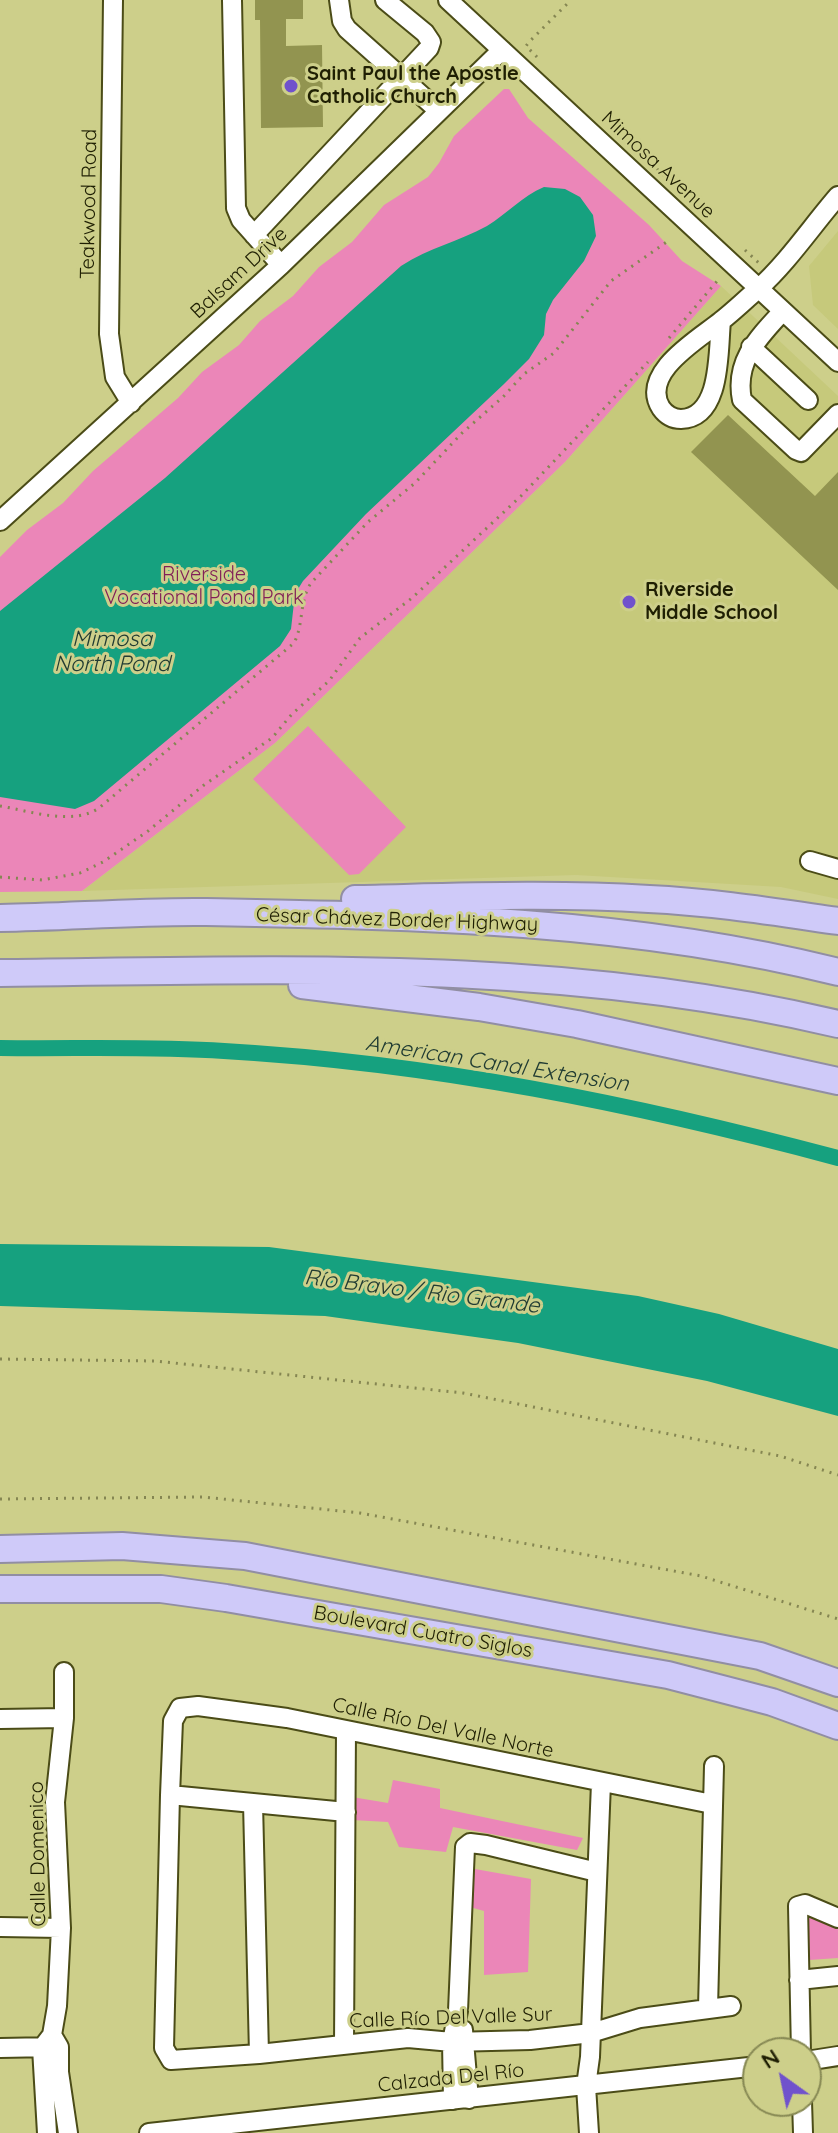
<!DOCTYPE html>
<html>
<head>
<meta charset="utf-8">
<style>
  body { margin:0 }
  #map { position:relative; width:838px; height:2133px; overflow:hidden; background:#cdcf8a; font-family:Quicksand,sans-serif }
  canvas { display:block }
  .north { position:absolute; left:742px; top:2037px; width:80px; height:80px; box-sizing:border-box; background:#cdcf8a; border:2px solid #878954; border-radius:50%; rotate:327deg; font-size:22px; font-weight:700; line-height:32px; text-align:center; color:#1f1f03 }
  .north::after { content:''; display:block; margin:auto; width:28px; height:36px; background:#7052cc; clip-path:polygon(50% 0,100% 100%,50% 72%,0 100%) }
</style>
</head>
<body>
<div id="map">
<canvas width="838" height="2133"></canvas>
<div class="north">N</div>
</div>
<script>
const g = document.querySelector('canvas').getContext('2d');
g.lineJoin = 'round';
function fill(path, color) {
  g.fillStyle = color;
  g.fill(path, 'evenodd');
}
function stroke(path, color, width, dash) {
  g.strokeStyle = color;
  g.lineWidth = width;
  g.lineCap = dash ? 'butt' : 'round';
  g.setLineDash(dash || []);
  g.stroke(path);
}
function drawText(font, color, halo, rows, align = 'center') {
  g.font = font + ' Quicksand,sans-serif';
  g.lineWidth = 6;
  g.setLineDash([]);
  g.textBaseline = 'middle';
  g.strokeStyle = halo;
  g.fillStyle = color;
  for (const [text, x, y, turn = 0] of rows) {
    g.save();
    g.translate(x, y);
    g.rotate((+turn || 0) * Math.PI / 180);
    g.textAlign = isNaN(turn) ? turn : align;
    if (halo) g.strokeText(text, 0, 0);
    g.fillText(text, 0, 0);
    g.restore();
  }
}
fill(new Path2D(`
  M 838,231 L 838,329 L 813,305 L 809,266 Z
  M 721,286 L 838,396 L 838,899 L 781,887 L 576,875 L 82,891 L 275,743 L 565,462 Z`), '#c6c97b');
fill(new Path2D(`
  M 504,89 L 509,89 L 528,118 L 649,225 L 682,261 L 721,286 L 565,462 L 275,743 L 82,891 L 0,892 L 0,557 L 27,530 L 63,503 L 93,471 L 178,398 L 202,372 L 239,345 L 260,321 L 293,296 L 319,267 L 352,242 L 384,205 L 428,177 L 439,163 L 454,136 Z
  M 308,726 L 406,827 L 359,874 L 349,875 L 253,779 Z
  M 393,1780 L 440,1789 L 440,1808 L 583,1838 L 577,1850 L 453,1827 L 446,1852 L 399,1847 L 388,1822 L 352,1820 L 352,1797 L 388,1803 Z
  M 475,1869 L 531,1879 L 528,1972 L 484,1975 L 484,1911 L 470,1907 Z
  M 808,1916 L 838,1929 L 838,1958 L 809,1960 Z`), '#eb86b8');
fill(new Path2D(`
  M 544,187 L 565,189 L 580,197 L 593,215 L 596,236 L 584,261 L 553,300 L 546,314 L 544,335 L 529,359 L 504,384 L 366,514 L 303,581 L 295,594 L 291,629 L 280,646 L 94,801 L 75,809 L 0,797 L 0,611 L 165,478 L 401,266 C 430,247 458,242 487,226 C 507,214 522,196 544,187 Z
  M 0,1244 L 269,1247 L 638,1296 L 719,1314 L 838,1349 L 838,1416 L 707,1381 L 518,1343 L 325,1316 L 0,1306 Z`), '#16a17f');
stroke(new Path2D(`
  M 0,1048 C 74,1049 150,1046 224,1051 C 433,1063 636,1104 838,1158`), '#16a17f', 16);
fill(new Path2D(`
  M 255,0 L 303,0 L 303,19 L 286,19 L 286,46 L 322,45 L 323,127 L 261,128 L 260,20 L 255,20 Z
  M 728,415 L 815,496 L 838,472 L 838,590 L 691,452 Z`), '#929450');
const minor = new Path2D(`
  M 113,0 L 109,334 L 115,377 L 131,403
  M 232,0 L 236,208 L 241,220 L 281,265
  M 339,0 L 342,21 L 347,29 L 439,111
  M 448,0 L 838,362
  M 254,235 L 429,48 L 431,42 L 425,33 L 385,0
  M 783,311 C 759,337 734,361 742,400 L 796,450 L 801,452 L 838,414
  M 721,321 C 718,350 722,418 681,419 C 672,419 666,415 661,408 C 639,373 699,339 721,321 C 734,311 746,299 758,289 C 788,262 812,226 838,196
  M 751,347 L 808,400
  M 0,521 L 281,265 L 502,50
  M 810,861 L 838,869
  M 0,1719 L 64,1718
  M 170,1795 L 346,1812
  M 253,1803 L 259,2054
  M 712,1804 L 287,1718 L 198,1706 L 180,1708 L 173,1721 L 170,1795 L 164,2048 L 171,2060 L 259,2054 L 408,2038 L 452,2042 L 530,2040 L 591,2033 L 640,2018 L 731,2006
  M 0,1927 L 61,1928
  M 799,1980 L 838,1976
  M 708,2008 L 714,1766
  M 463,2030 L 469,2099
  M 52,2035 L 59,2047 L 59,2072 L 68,2133
  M 344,2043 L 346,1731
  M 0,2048 L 52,2047
  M 801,2053 L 798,1906 L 805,1904 L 838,1918
  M 806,2061 L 838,2056
  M 453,2100 L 452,2042 L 458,2011 L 465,1847 L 470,1843 L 486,1845 L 597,1872
  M 802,2101 L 803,2133
  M 47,2133 L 42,2048 L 52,2035 L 57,2006 L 61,1928 L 55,1802 L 64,1718 L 64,1672
  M 149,2133 L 758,2066
  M 589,2133 L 586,2086 L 590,2057 L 601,1783`);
const highway = new Path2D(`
  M 355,899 C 453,897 551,893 649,899 C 713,902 775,912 838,921
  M 0,918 C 68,917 138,911 206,912 C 418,916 631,920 838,972
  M 0,973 C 281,970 562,958 838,1024
  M 302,985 L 479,1007 L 577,1024 L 838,1081
  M 0,1549 L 122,1546 L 245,1556 L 760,1656 L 838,1683
  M 0,1589 L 161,1589 L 226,1598 L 668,1675 L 772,1702 L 838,1726`);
stroke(minor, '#4b4c17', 22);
stroke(highway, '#918ea3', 30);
stroke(new Path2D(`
  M 537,57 L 526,46 L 529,42 L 571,0
  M 657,169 L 669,180
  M 745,250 L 760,264
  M 669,338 L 718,280
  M 0,806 C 30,811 73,826 99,808 L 294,643 C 304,624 299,601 311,583 L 368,522 L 415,483 L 462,433 L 503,397 L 524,374 L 554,353 L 611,281 L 668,241
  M 0,877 L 42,880 L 80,873 L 103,862 L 148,831 L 204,785 L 272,738 L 292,714 L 329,681 L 360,638 L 412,598 L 521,496 L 648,362
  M 0,1359 L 155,1361 L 463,1393 L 780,1456 L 838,1475
  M 0,1499 L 203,1497 L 360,1513 L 701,1576 L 838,1619`), '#858652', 3, [2, 6]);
stroke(minor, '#fff', 18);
stroke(highway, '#cfcaf9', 26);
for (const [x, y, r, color] of [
  [291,86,8,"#7052cc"],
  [629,602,8,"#7052cc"]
]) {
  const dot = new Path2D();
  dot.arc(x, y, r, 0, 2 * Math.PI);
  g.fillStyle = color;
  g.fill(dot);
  stroke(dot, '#cdcf8a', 3);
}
drawText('bold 20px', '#1f1f03', '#cdcf8a', [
  ["Saint Paul the Apostle",307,74],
  ["Catholic Church",307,97],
  ["Riverside",645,590],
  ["Middle School",645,613]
], 'left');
drawText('20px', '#1f1f03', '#cdcf8a', [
  ["Mimosa Avenue",658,165,43],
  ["Teakwood Road",89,204,-89],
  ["Balsam Drive",239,273,-43],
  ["César Chávez Border Highway",397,920,2],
  ["Boulevard Cuatro Siglos",423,1632,10],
  ["Calle Río Del Valle Norte",443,1728,12],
  ["Calle Domenico",38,1854,-91],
  ["Calle Río Del Valle Sur",451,2018,-2],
  ["Calzada Del Río",451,2078,-6]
]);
drawText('20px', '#821f58', '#cdcf8a', [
  ["Riverside",204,575],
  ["Vocational Pond Park",204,598]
]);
drawText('italic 22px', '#213c33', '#cdcf8a', [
  ["Mimosa",112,639],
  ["North Pond",112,664],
  ["American Canal Extension",497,1064,9],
  ["Río Bravo / Rio Grande",422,1292,7]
]);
</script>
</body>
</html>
